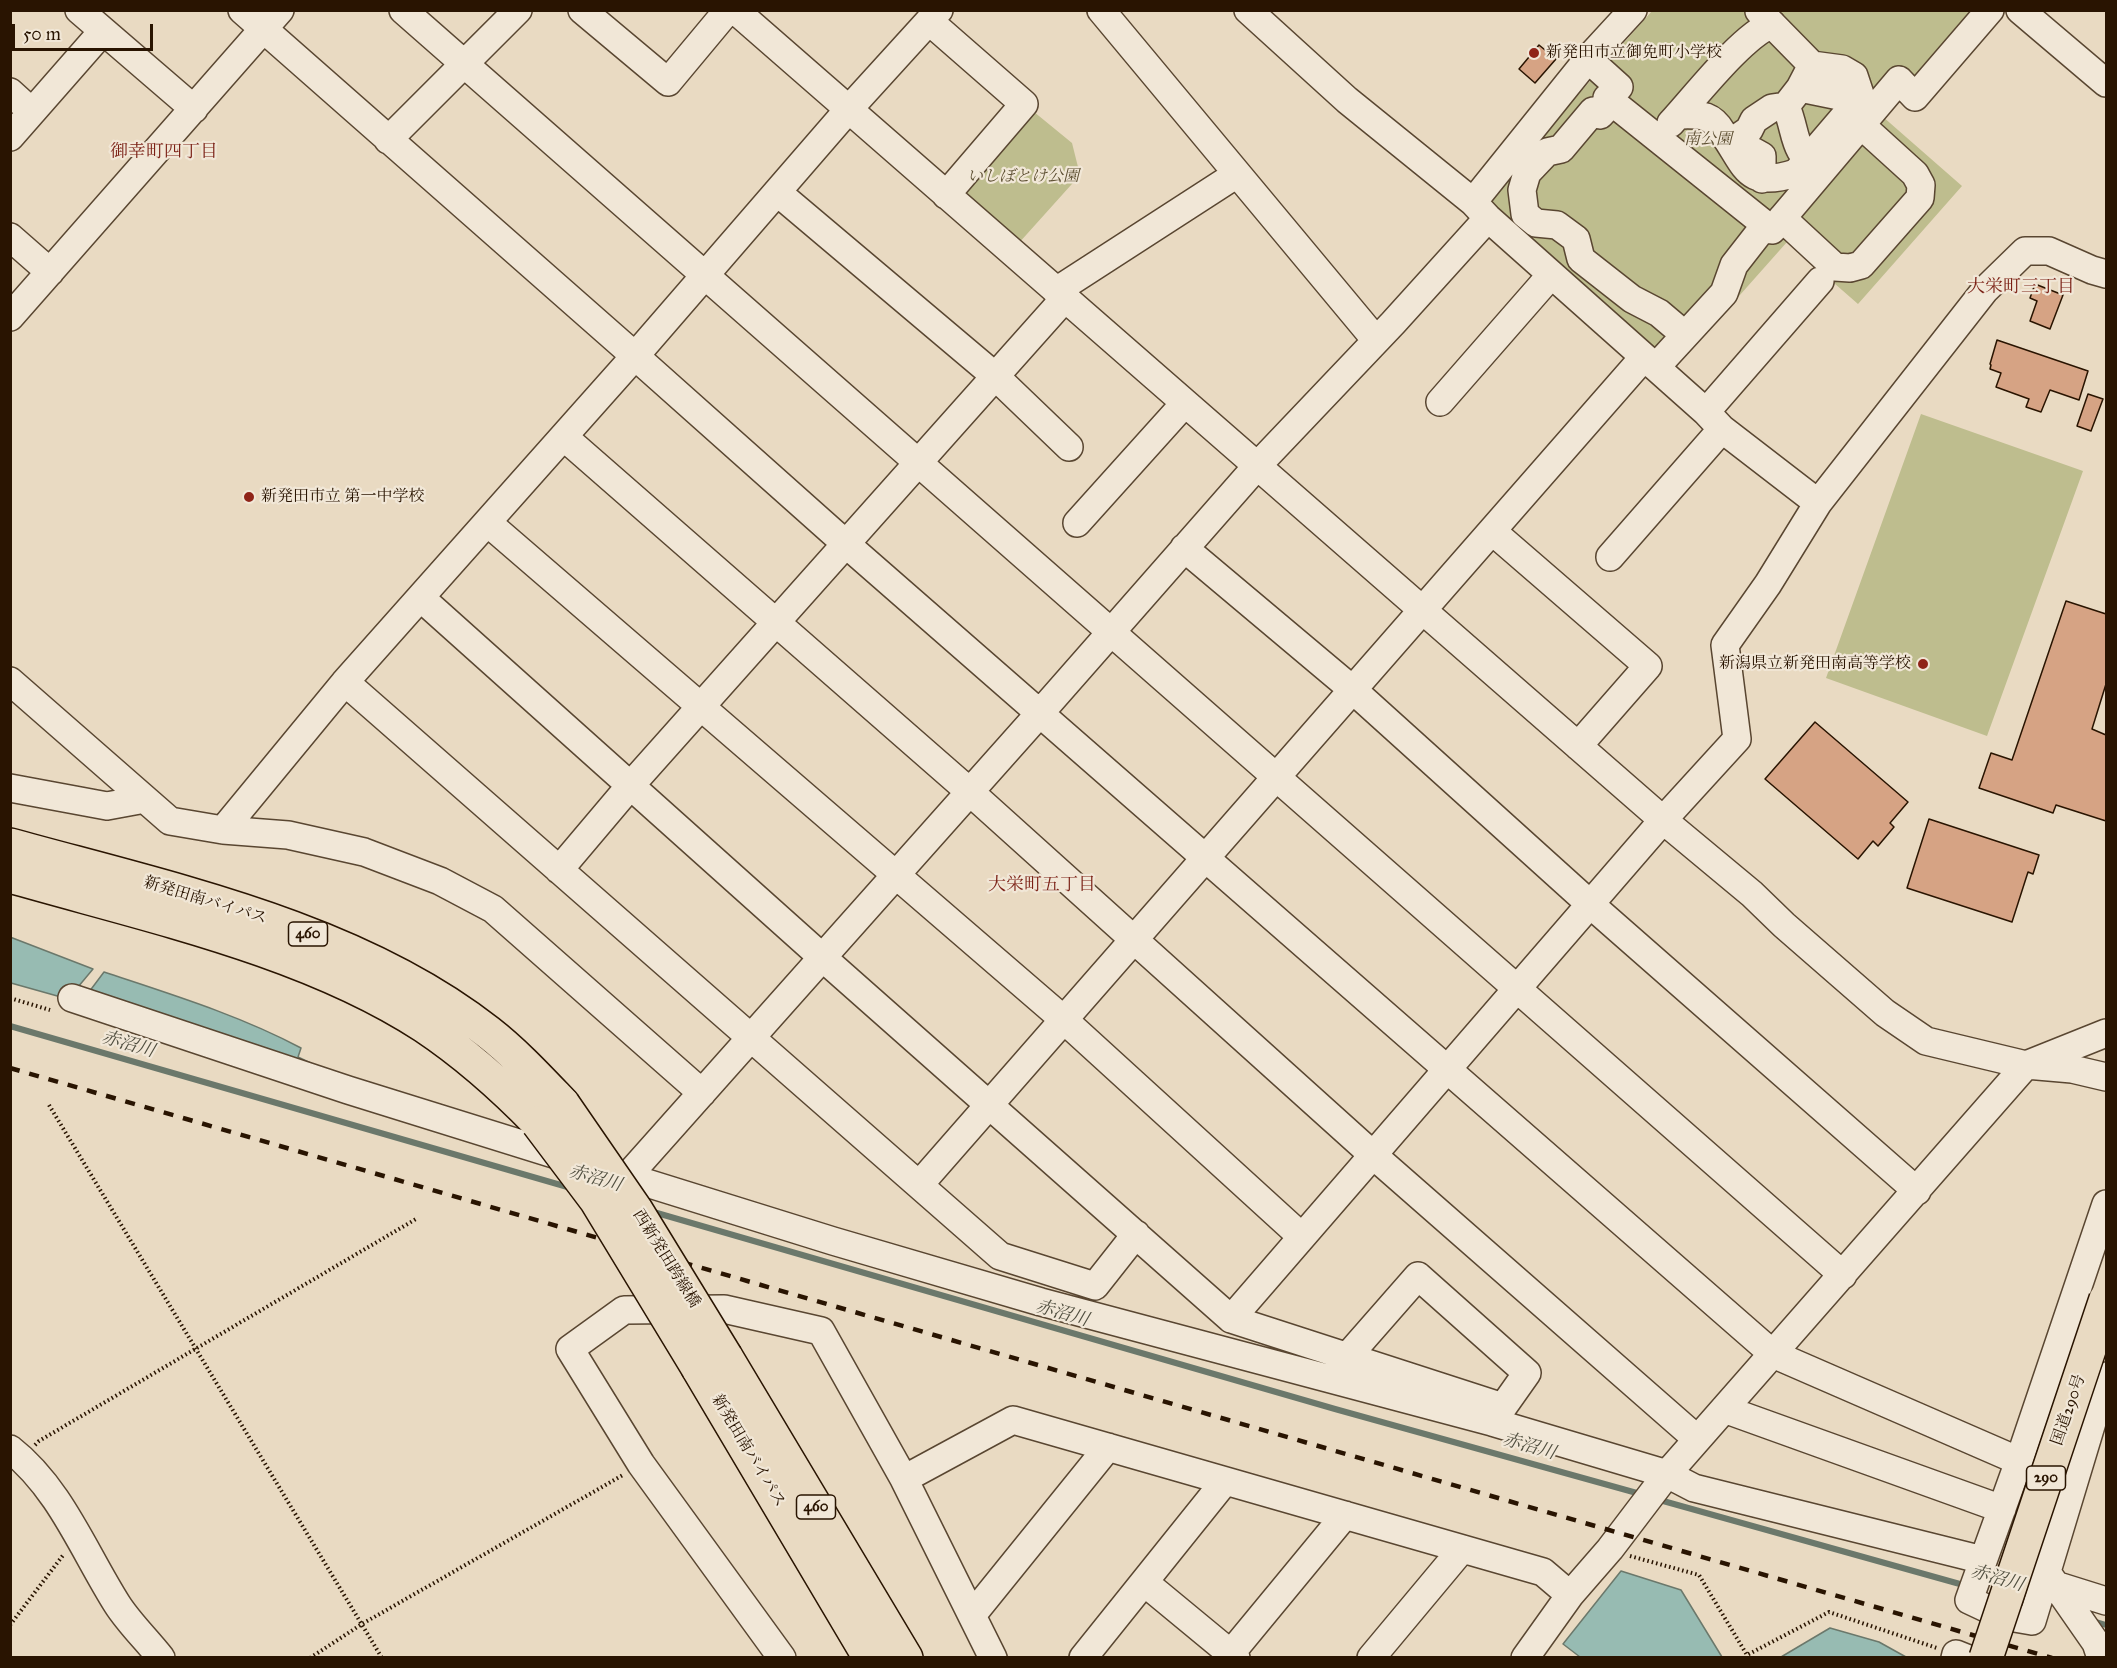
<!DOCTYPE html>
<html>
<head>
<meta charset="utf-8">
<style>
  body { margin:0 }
  #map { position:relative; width:2117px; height:1668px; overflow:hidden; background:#e9dac2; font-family:"IM FELL Great Primer",serif }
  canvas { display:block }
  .frame { position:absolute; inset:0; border:12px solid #291401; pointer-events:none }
  .scale { position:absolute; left:12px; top:24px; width:141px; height:27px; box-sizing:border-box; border:3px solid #291401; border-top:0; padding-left:8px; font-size:18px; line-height:21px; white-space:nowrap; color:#291401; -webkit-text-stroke:4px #f1e7d7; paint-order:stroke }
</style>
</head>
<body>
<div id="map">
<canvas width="2117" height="1668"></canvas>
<div class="frame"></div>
<div class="scale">50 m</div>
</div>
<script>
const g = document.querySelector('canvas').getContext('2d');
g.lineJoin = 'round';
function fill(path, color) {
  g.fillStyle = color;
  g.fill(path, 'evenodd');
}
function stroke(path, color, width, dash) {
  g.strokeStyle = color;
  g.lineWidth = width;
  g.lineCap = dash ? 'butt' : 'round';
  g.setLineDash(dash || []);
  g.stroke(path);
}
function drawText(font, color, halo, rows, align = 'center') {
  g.font = font + ' "IM FELL Great Primer","Noto Serif JP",serif';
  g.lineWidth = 4.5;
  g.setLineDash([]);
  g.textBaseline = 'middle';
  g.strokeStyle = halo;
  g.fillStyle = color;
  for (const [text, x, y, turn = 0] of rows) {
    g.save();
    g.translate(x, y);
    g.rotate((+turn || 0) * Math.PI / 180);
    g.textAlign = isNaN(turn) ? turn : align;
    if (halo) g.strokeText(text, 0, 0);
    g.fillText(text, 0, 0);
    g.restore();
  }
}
fill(new Path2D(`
  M 1652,11 L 1975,11 L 1882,116 L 1962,186 L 1858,304 L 1787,242 L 1676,367 L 1485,200 Z
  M 1028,107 L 1072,143 L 1080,175 L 1018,244 L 956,192 Z
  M 1921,414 L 2083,471 L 1987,736 L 1826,678 Z`), '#bebd8e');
const water = new Path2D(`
  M 10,937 L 93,969 L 68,999 L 11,983 Z
  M 104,972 C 170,994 239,1015 301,1048 L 298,1057 L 327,1071 L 83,1000 Z
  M 1621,1571 L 1681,1590 L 1722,1657 L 1580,1657 L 1563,1644 Z
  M 1830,1628 L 1879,1642 L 1906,1657 L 1781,1657 Z`);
fill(water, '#97bbb2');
stroke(water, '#6b786b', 1.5);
stroke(new Path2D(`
  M 10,1026 L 571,1188
  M 650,1211 L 1335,1409 L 1644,1495
  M 1656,1499 L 1967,1586
  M 2093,1621 L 2106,1625`), '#6b786b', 6);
const building = new Path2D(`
  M 1539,45 L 1556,59 L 1535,83 L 1519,69 Z
  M 2035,284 L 2063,295 L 2050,329 L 2030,321 L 2037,301 L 2030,298 Z
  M 1997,340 L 2088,371 L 2079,400 L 2050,390 L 2041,412 L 2026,407 L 2029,399 L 1996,387 L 2001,373 L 1990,369 L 1991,365 L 1990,364 Z
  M 2088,394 L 2103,399 L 2091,431 L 2077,426 Z
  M 2066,601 L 2106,614 L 2106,684 L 2092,729 L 2106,735 L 2106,821 L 2056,805 L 2053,813 L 1979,788 L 1991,753 L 2012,760 Z
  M 1815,722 L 1908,802 L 1890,823 L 1894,827 L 1878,846 L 1873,841 L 1858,859 L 1765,779 Z
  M 1929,819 L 2039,855 L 2033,874 L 2028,872 L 2012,922 L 1907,888 Z`);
fill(building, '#d6a384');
stroke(building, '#291401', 1.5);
const minor = new Path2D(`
  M 79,10 L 194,109
  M 242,10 L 635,356 L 846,544 L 1773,1354 L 2019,1461
  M 403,10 L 1843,1275
  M 582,10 L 668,82 L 728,10
  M 735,10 L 1663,820 L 1752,894 L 1784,925 L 1885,1013 L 1926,1041 L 2026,1065 L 2072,1069 L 2106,1077
  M 1101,10 L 1375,339
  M 1248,10 L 1347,100 L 1473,202 L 1488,218 L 1706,412 L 1722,429 L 1818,503
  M 2020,10 L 2106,83
  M 1759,11 L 1812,65
  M 929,21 L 1024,104 L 946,195
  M 1588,59 L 1619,87 L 1607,98 L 1772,230 L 1899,80 L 1915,97 L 1990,10
  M 1800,88 L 1844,97 L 1854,107
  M 10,92 L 32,112
  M 1612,102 L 1600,115 L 1593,111 L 1561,149 L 1547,152 L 1527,173 L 1522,190 L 1525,214 L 1536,223 L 1557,225 L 1576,239 L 1581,259 L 1632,299 L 1659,313 L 1685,335
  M 1786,106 C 1798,136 1791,149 1820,172
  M 1678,115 C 1686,115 1698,114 1706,117 C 1714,120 1718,125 1722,132 C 1747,167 1745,189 1796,173 L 1861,97 L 1854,76 L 1842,69 L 1812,65 L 1800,88 L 1786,106 L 1772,108 L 1754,120 L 1749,130 L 1730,143
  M 1671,123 C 1695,97 1741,37 1772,24
  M 10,137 L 103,31
  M 388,140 L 518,10
  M 1736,153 L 1753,151 L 1762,156 L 1762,179
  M 777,192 L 995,376 L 1069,447
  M 1473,202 L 1588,59 L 1633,10
  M 1782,218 L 1835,267 L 1850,268 L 1861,265 L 1920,198 L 1921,185 L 1915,174 L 1861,125
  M 10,237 L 50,272
  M 1056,291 L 1237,174
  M 10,317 L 280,10
  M 1656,367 L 1724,293 L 1734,265 L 1766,224
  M 1440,402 L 1551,275
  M 1706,412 L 1820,281
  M 564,437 L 970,792 L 1373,1155 L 1697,1439
  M 488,523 L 1063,1019 L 1302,1237
  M 1077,523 L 1185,403
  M 1492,531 L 1648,666 L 1578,746
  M 1184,548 L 1353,690 L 1590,904 L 1917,1191
  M 1610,557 L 1722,429
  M 421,598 L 823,958 L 1231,1319 L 1503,1407 L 1494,1419
  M 10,681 L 170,821 L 223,830 L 288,835 L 364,852 L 440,881 L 493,909 L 702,1093
  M 345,682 L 1000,1256 L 1095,1286 L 1136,1234
  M 10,788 L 107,806 L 145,799
  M 223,830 L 345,682 L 635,356 L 848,110 L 939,10
  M 559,870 L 630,786 L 1065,298
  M 72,998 L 348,1090 L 833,1241 L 1041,1302 L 1492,1422 L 1667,1474 L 1694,1488 L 1983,1560
  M 626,1178 L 1040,713 L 1257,466 L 1393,323 L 1488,218
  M 919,1185 L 1644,357
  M 2106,1204 L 2019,1461 L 1969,1600 L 2003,1616 L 2032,1621 L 2106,1376
  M 1231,1319 L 1663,820 L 1737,739 L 1725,645 L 1768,584 L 1818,503 L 1985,290 L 2025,251 L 2049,251 L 2092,270 L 2106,274
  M 1347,1357 L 1418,1276 L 1527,1373 L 1503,1407
  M 1724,1409 L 2002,1509
  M 10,1449 C 60,1488 84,1552 117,1604 C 129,1623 147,1640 161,1658
  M 904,1479 L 1013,1420 L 1543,1572 L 1570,1595
  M 2048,1574 L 2096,1643 L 2101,1658
  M 1144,1582 L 1236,1658
  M 2055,1585 L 2106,1601
  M 973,1614 L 1108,1447
  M 782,1658 L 641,1464 L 570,1349 L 624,1310 L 724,1309 L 821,1331 L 904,1479 L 993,1658
  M 1083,1658 L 1225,1481
  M 1227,1658 L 1345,1515
  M 1371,1658 L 1462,1549
  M 1525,1658 L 1570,1595 L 1610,1549 L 1667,1474 L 2026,1065 L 2106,1033
  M 1955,1658 L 1956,1654 L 1966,1658`);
const highway = new Path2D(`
  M 10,845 C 169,889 356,928 488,1032 C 515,1053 539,1079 563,1104
  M 10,876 C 145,915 306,949 424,1026 C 466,1054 503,1087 538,1123
  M 726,1357 L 906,1658
  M 698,1368 L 870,1658`);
stroke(minor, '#594631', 30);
stroke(highway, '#291401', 36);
stroke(new Path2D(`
  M 10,998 L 50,1010
  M 49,1105 L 382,1658
  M 35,1445 L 39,1441 L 416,1219
  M 1630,1556 L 1699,1575 L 1747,1655 L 1829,1612 L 1937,1648
  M 10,1625 L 64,1554
  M 310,1658 L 362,1624 L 623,1475`), '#291401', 4, [1.5, 3]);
stroke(minor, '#f1e7d7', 27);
stroke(highway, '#e9dac2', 33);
stroke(new Path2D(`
  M 10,1068 L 2052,1658`), '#291401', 4.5, [10, 10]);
const highwayBridge = new Path2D(`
  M 563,1104 L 636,1210 L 726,1357
  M 538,1123 L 596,1200 L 698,1368
  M 1986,1658 L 2106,1299`);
stroke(highwayBridge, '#291401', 36, []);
stroke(highwayBridge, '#e9dac2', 33);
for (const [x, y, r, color] of [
  [1534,53,6,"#8f2418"],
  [249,497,6,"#8f2418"],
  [1923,664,6,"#8f2418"]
]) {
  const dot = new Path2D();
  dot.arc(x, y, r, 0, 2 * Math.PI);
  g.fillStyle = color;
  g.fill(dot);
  stroke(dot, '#f1e7d7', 2);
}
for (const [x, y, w] of [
  [308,934,39],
  [2046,1478,39],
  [816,1507,39]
]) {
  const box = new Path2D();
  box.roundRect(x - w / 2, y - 12, w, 24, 4.5);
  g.fillStyle = '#f1e7d7';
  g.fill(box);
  stroke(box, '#291401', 1.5);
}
drawText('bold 15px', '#291401', null, [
  ["460",308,934],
  ["290",2046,1478],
  ["460",816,1507]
]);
drawText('16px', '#291401', '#f1e7d7', [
  ["新発田市立御免町小学校",1546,53],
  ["新発田市立 第一中学校",261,497],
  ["新潟県立新発田南高等学校",1911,664,"right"]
], 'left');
drawText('italic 16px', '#5d4f32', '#f1e7d7', [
  ["南公園",1708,140],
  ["いしぼとけ公園",1023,177]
]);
drawText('16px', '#291401', '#f1e7d7', [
  ["新発田南バイパス",205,901,17],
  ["西新発田跨線橋",666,1259,58],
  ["国道290号",2069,1410,-71],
  ["新発田南バイパス",748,1451,59]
]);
drawText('18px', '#7a1f14', '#f1e7d7', [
  ["御幸町四丁目",164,153],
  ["大栄町三丁目",2021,288],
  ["大栄町五丁目",1042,886]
]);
drawText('italic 18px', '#504e3f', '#f1e7d7', [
  ["赤沼川",128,1045,16],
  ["赤沼川",595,1179,16],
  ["赤沼川",1062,1314,16],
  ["赤沼川",1529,1447,16],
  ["赤沼川",1997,1579,16]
]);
</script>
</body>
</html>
